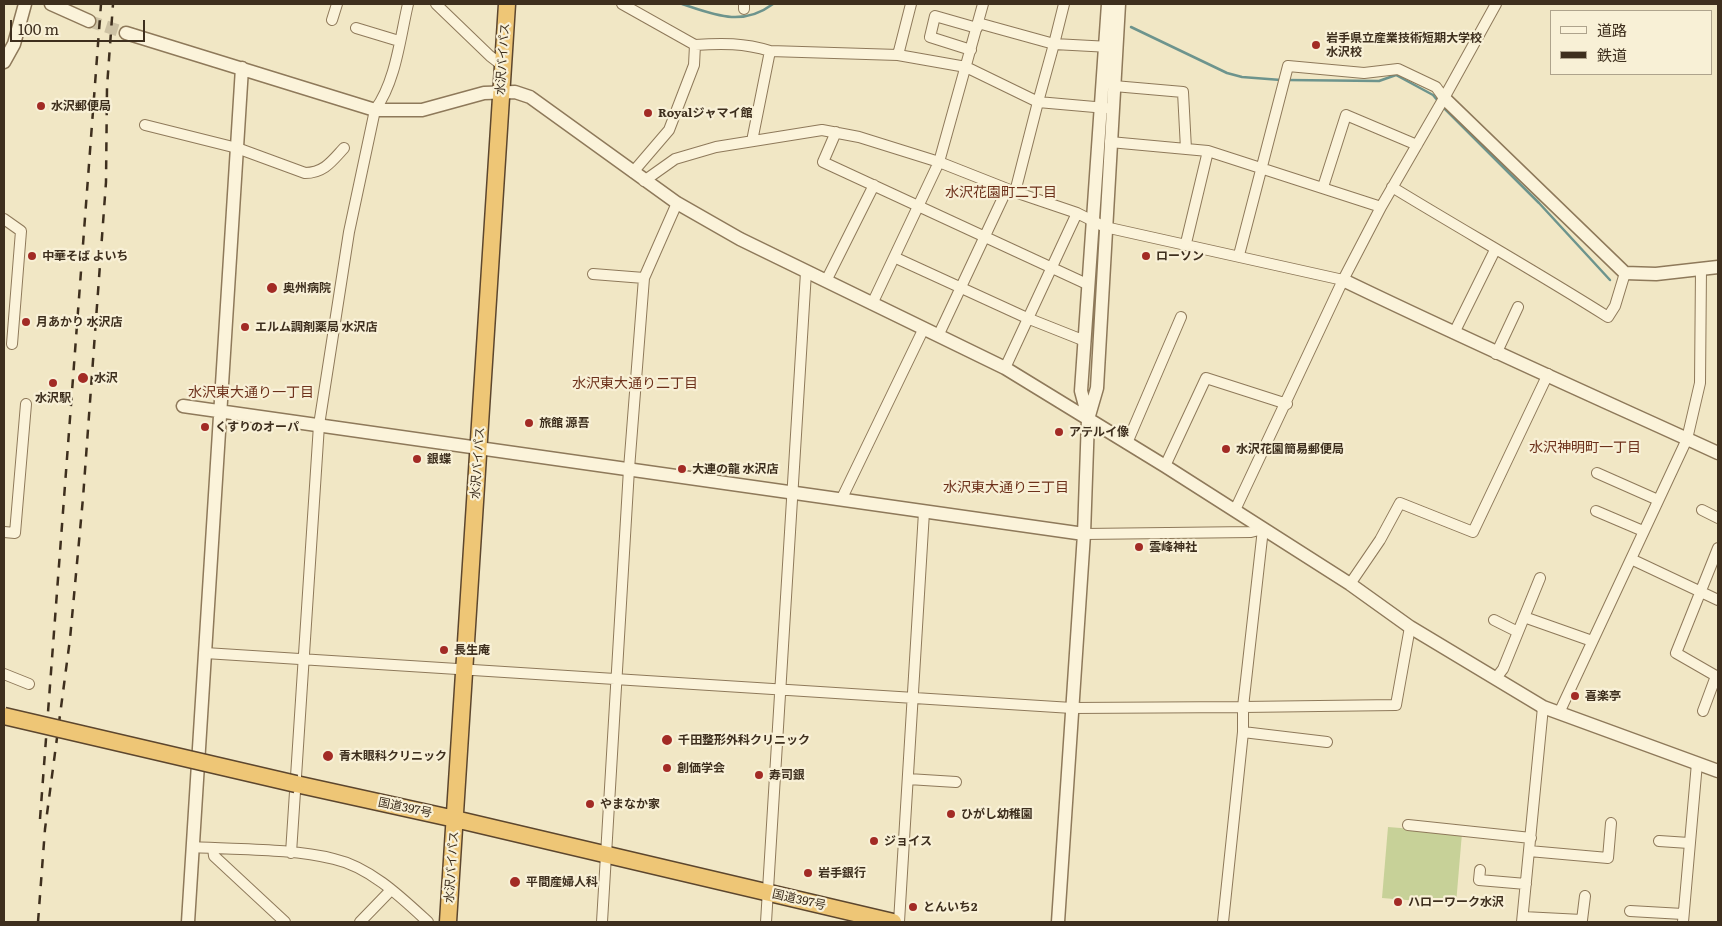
<!DOCTYPE html>
<html>
<head>
<meta charset="utf-8">
<style>
  body { margin:0 }
  #map { position:relative; width:1722px; height:926px; overflow:hidden; background:#f1e7c5; font-family:Literata,"Noto Sans JP",serif }
  canvas { display:block }
  .frame { position:absolute; inset:0; border:5px solid #3e2f1e; pointer-events:none }
  .legend { position:absolute; left:1550px; top:10px; width:162px; height:65px; box-sizing:border-box; background:#f8f0d6; border:1px solid #aea38c; margin:0; padding:6px 9px; list-style:none; font-size:15px; color:#3e2f1e }
  .legend li { display:flex; align-items:center; gap:10px; height:25px }
  .legend b { width:25px; border:1px solid #aea38c }
  .scale { position:absolute; left:10px; top:20px; width:135px; height:22px; box-sizing:border-box; border:2px solid #3e2f1e; border-top:0; padding-left:6px; font-size:15px; line-height:18px; white-space:nowrap; color:#3e2f1e; -webkit-text-stroke:4px #f8f0d6; paint-order:stroke }
</style>
</head>
<body>
<div id="map">
<canvas width="1722" height="926"></canvas>
<div class="frame"></div>
<ul class="legend">
<li><b style="height:6px;background:#fbf3da"></b>道路</li>
<li><b style="height:6px;background:#3e2f1e"></b>鉄道</li>
</ul>
<div class="scale">100 m</div>
</div>
<script>
const g = document.querySelector('canvas').getContext('2d');
g.lineJoin = 'round';
function fill(path, color) {
  g.fillStyle = color;
  g.fill(path, 'evenodd');
}
function stroke(path, color, width, dash) {
  g.strokeStyle = color;
  g.lineWidth = width;
  g.lineCap = dash ? 'butt' : 'round';
  g.setLineDash(dash || []);
  g.stroke(path);
}
function drawText(font, color, halo, rows, align = 'center') {
  g.font = font + ' Literata,"Noto Sans JP",serif';
  g.lineWidth = 4.5;
  g.setLineDash([]);
  g.textBaseline = 'middle';
  g.strokeStyle = halo;
  g.fillStyle = color;
  for (const [text, x, y, turn = 0] of rows) {
    g.save();
    g.translate(x, y);
    g.rotate((+turn || 0) * Math.PI / 180);
    g.textAlign = isNaN(turn) ? turn : align;
    if (halo) g.strokeText(text, 0, 0);
    g.fillText(text, 0, 0);
    g.restore();
  }
}
fill(new Path2D(`
  M 1388,827 L 1462,833 L 1456,904 L 1382,898 Z`), '#c7d198');
stroke(new Path2D(`
  M 682,4 C 715,15 742,27 773,4
  M 1131,27 L 1227,73 L 1242,77 L 1281,80
  M 1287,80 L 1379,81 L 1396,75 L 1433,95 L 1438,101
  M 1443,107 L 1539,203 L 1610,280`), '#6d948d', 2.5);
stroke(new Path2D(`
  M 89,21 L 126,33`), '#cdc2a4', 12, [12, 6]);
const minor = new Path2D(`
  M 436,4 L 490,56 L 503,66
  M 622,4 L 695,45 L 694,65 L 669,130 L 633,172
  M 1064,4 L 1054,44 L 1110,47
  M 744,9 L 744,4
  M 332,20 L 337,4
  M 356,28 L 399,41
  M 695,45 C 722,43 744,43 770,51 L 752,141
  M 971,50 L 930,37 L 935,16 L 977,28
  M 770,51 L 898,55 L 966,67 L 1038,102 L 1054,44 L 978,23
  M 898,55 L 911,4
  M 1114,86 L 1183,92 L 1186,149
  M 145,125 L 237,148 L 305,173 C 324,173 332,161 344,148
  M 836,132 L 823,162 L 1089,285
  M 1110,142 L 1208,151 L 1381,207
  M 644,181 L 675,159 L 716,147 L 822,130 L 859,137 L 939,162 L 1015,192 L 1077,213 L 1105,227 L 1343,280
  M 1323,187 L 1346,115 L 1417,145
  M 1392,187 C 1464,231 1537,272 1608,317 L 1615,306 L 1625,273
  M 1015,192 L 1038,102 L 1106,108
  M 4,219 L 21,231 L 12,344
  M 1186,243 L 1208,151
  M 1239,255 L 1288,66 L 1364,73 L 1398,69 L 1436,87 L 1444,98 L 1496,4
  M 896,258 L 1027,318 L 1085,341
  M 593,274 L 644,278
  M 826,281 L 874,185
  M 872,304 L 939,162 L 983,4
  M 1454,333 L 1495,250
  M 939,334 L 1007,189
  M 1496,354 L 1518,307
  M 1005,368 L 1077,213
  M 1127,443 L 1181,317
  M 1165,466 L 1206,378 L 1287,404
  M 1597,473 L 1658,500
  M 841,500 L 924,328
  M 1235,510 L 1343,280 L 1381,207 L 1444,98
  M 1702,510 L 1718,518
  M 1596,511 L 1643,531
  M 4,532 L 15,533 L 26,404
  M 1084,534 L 1251,532 L 1263,529 L 1243,707 L 1396,705 L 1410,627
  M 1631,559 L 1718,600
  M 1350,584 L 1380,540 L 1400,503 L 1473,532 L 1548,374
  M 1524,617 L 1592,641
  M 1494,620 L 1518,632
  M 205,653 L 1072,708 L 1243,707 L 1243,732 L 1223,922
  M 4,674 L 29,684
  M 1496,678 L 1503,669 L 1540,578
  M 1703,711 L 1716,676 L 1676,653 L 1718,548
  M 1559,713 L 1687,439 L 1700,383 L 1701,269
  M 1243,732 L 1327,742
  M 908,779 L 956,782
  M 1408,825 L 1531,838
  M 1659,841 L 1689,843
  M 193,847 C 239,850 289,848 334,859 C 370,867 402,898 428,922
  M 213,848 L 214,856 L 285,922
  M 1529,851 L 1608,858 L 1611,823
  M 291,853 L 319,425 L 349,232 L 375,110 C 396,81 400,38 408,4
  M 1480,870 L 1479,880 L 1526,884
  M 1630,911 L 1683,914
  M 1523,917 L 1582,920 L 1585,896
  M 360,922 L 391,890
  M 602,922 L 629,469 L 644,278 L 677,203
  M 766,922 L 806,272
  M 899,922 L 924,512
  M 1522,922 L 1543,707
  M 1683,922 L 1697,763`);
const tertiary = new Path2D(`
  M 51,4 L 89,21
  M 126,33 L 375,110 L 422,110 L 484,93 L 515,92 L 530,97 L 677,203 L 740,239 L 1005,368 L 1165,466 L 1350,584 L 1410,627 L 1543,707 L 1718,771
  M 4,62 L 14,44 L 25,4
  M 1444,98 L 1625,273 L 1656,274 L 1718,267
  M 1343,280 C 1467,340 1593,396 1718,453
  M 183,406 L 1084,534
  M 1088,417 L 1081,391 L 1108,4
  M 188,922 L 242,68
  M 1058,922 L 1084,534 L 1088,419 L 1097,388 L 1119,4`);
const trunk = new Path2D(`
  M 296,784 L 455,819 L 893,922
  M 448,922 L 507,4`);
stroke(minor, '#8e795a', 12);
stroke(tertiary, '#8e795a', 15);
stroke(trunk, '#5c462e', 19);
stroke(minor, '#fbf3da', 10);
stroke(tertiary, '#fbf3da', 12);
stroke(trunk, '#eec676', 16);
stroke(new Path2D(`
  M 40,819 L 101,4
  M 38,922 L 45,829 L 70,639 L 83,498 L 106,182 L 107,87 L 113,4`), '#3e2f1e', 2.5, [9, 9]);
const trunkBridge = new Path2D(`
  M 4,716 L 296,784`);
stroke(trunkBridge, '#5c462e', 19, []);
stroke(trunkBridge, '#eec676', 16);
for (const [x, y, r, color] of [
  [1316,45,5,"#a22b25"],
  [41,106,5,"#a22b25"],
  [648,113,5,"#a22b25"],
  [32,256,5,"#a22b25"],
  [1146,256,5,"#a22b25"],
  [272,288,6,"#a22b25"],
  [26,322,5,"#a22b25"],
  [245,327,5,"#a22b25"],
  [83,378,6,"#a22b25"],
  [53,383,5,"#a22b25"],
  [529,423,5,"#a22b25"],
  [205,427,5,"#a22b25"],
  [1059,432,5,"#a22b25"],
  [1226,449,5,"#a22b25"],
  [417,459,5,"#a22b25"],
  [682,469,5,"#a22b25"],
  [1139,547,5,"#a22b25"],
  [444,650,5,"#a22b25"],
  [1575,696,5,"#a22b25"],
  [667,740,6,"#a22b25"],
  [328,756,6,"#a22b25"],
  [667,768,5,"#a22b25"],
  [759,775,5,"#a22b25"],
  [590,804,5,"#a22b25"],
  [951,814,5,"#a22b25"],
  [874,841,5,"#a22b25"],
  [808,873,5,"#a22b25"],
  [515,882,6,"#a22b25"],
  [1398,902,5,"#a22b25"],
  [913,907,5,"#a22b25"]
]) {
  const dot = new Path2D();
  dot.arc(x, y, r, 0, 2 * Math.PI);
  g.fillStyle = color;
  g.fill(dot);
  stroke(dot, '#f8f0d6', 2);
}
drawText('bold 12px', '#3e2f1e', '#f8f0d6', [
  ["岩手県立産業技術短期大学校",1326,38],
  ["水沢校",1326,52],
  ["水沢郵便局",51,106],
  ["Royalジャマイ館",658,113],
  ["中華そば よいち",42,256],
  ["ローソン",1156,256],
  ["奥州病院",283,288],
  ["月あかり 水沢店",36,322],
  ["エルム調剤薬局 水沢店",255,327],
  ["水沢",94,378],
  ["水沢駅",53,398,"center"],
  ["旅館 源吾",539,423],
  ["くすりのオーパ",215,427],
  ["アテルイ像",1069,432],
  ["水沢花園簡易郵便局",1236,449],
  ["銀蝶",427,459],
  ["大連の龍 水沢店",692,469],
  ["雲峰神社",1149,547],
  ["長生庵",454,650],
  ["喜楽亭",1585,696],
  ["千田整形外科クリニック",678,740],
  ["青木眼科クリニック",339,756],
  ["創価学会",677,768],
  ["寿司銀",769,775],
  ["やまなか家",600,804],
  ["ひがし幼稚園",961,814],
  ["ジョイス",884,841],
  ["岩手銀行",818,873],
  ["平間産婦人科",526,882],
  ["ハローワーク水沢",1408,902],
  ["とんいち2",923,907]
], 'left');
drawText('12px', '#3e2f1e', '#f8f0d6', [
  ["水沢バイパス",503,59,-86],
  ["水沢バイパス",478,463,-86],
  ["国道397号",405,808,12],
  ["水沢バイパス",452,867,-86],
  ["国道397号",799,900,13]
]);
drawText('14px', '#6d311b', '#f8f0d6', [
  ["水沢花園町二丁目",1001,193],
  ["水沢東大通り二丁目",635,384],
  ["水沢東大通り一丁目",251,393],
  ["水沢神明町一丁目",1585,448],
  ["水沢東大通り三丁目",1006,488]
]);
</script>
</body>
</html>
